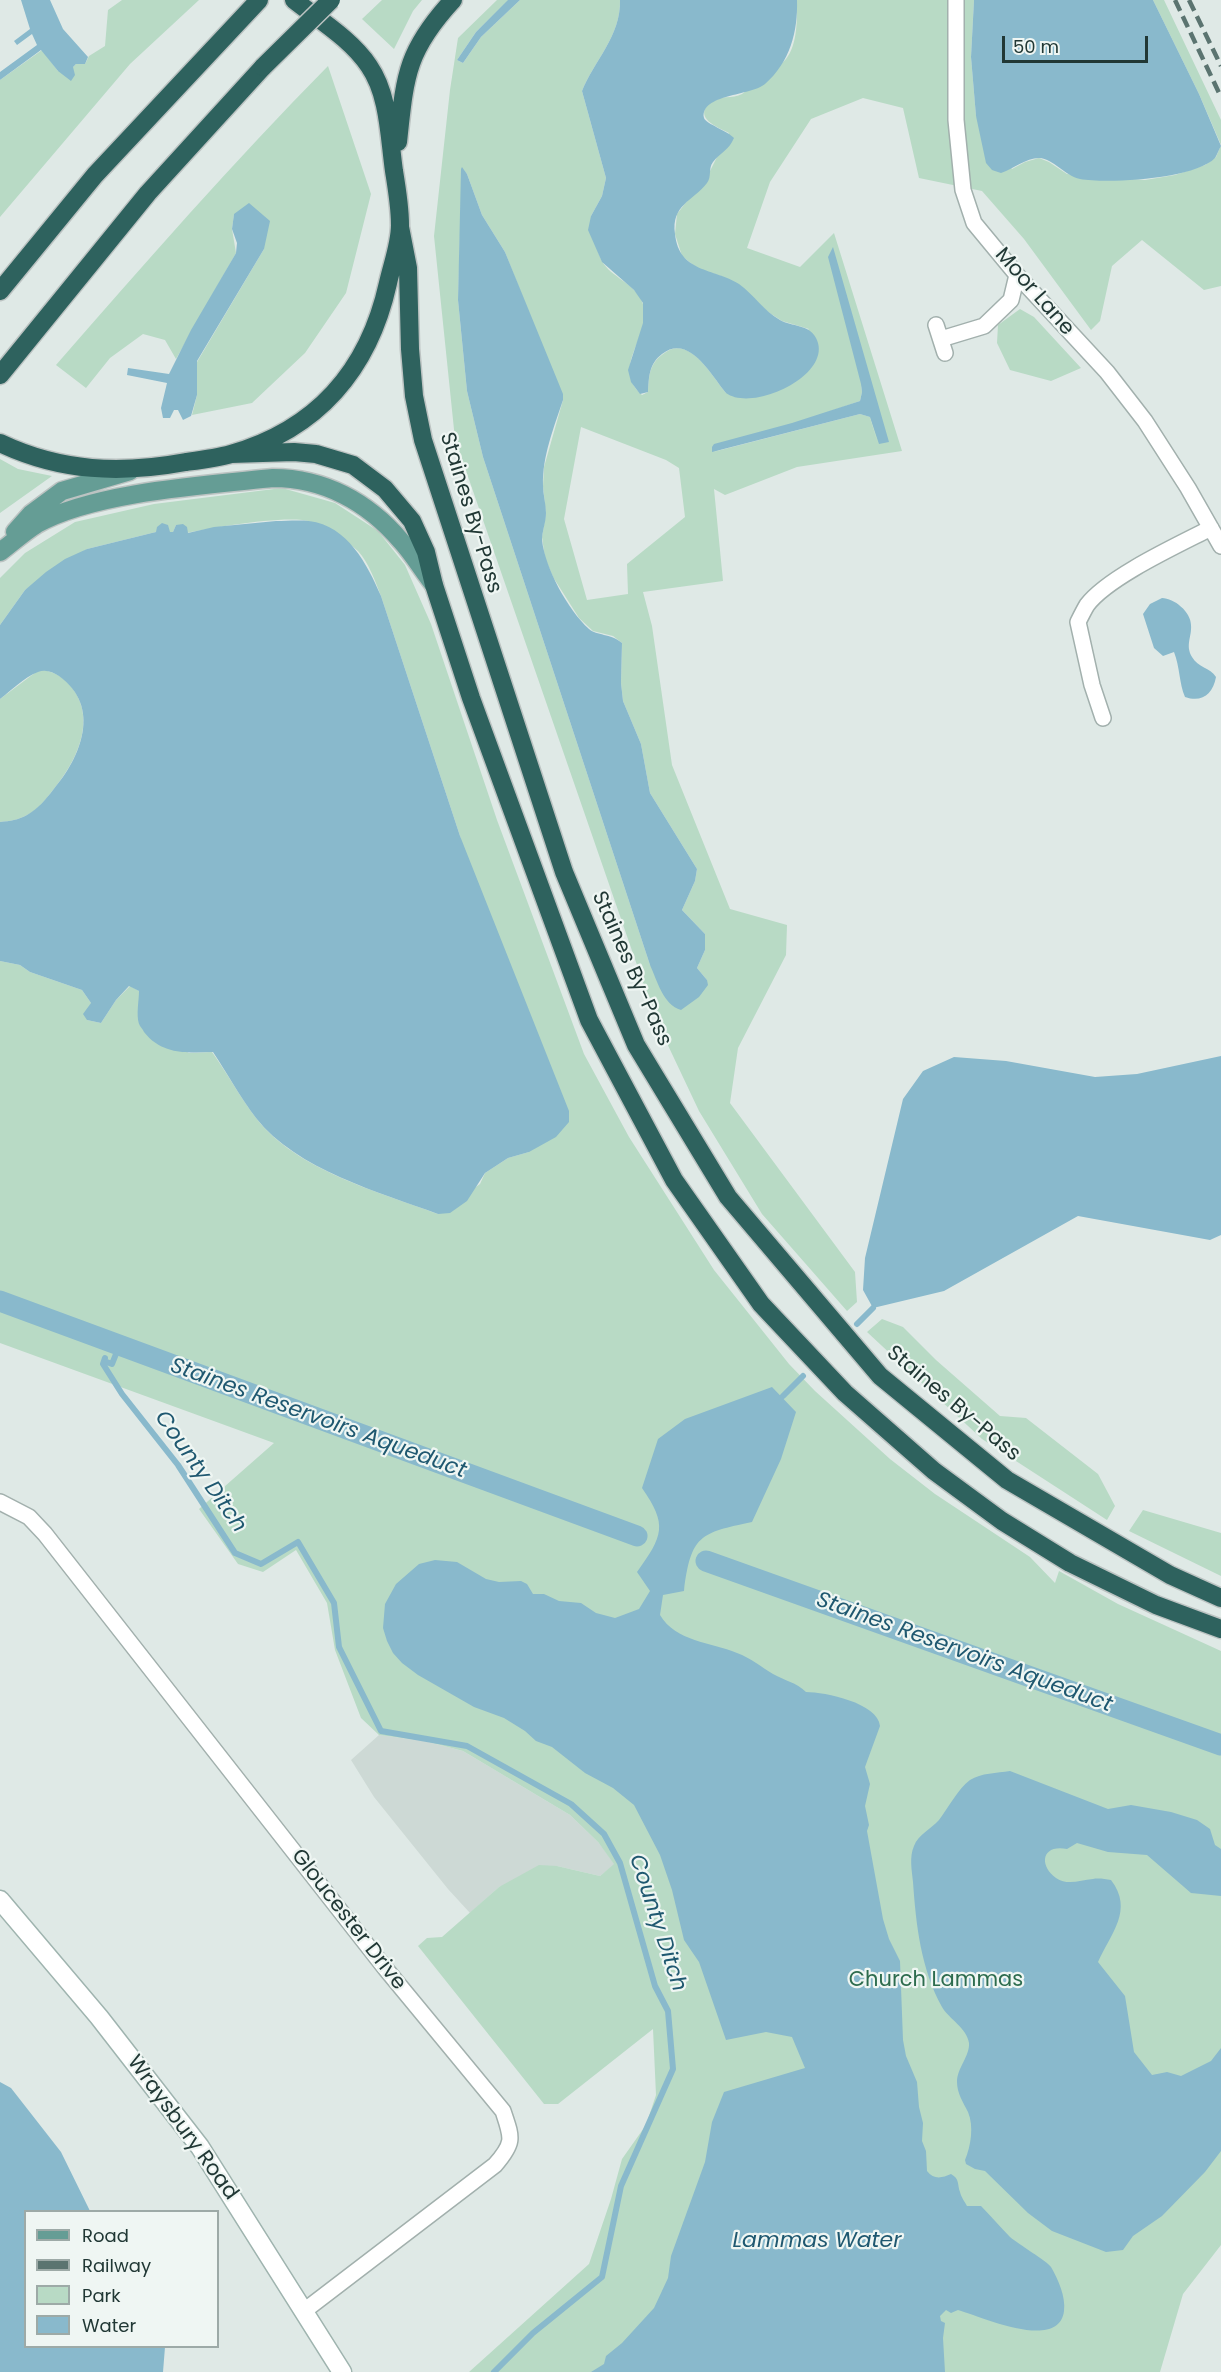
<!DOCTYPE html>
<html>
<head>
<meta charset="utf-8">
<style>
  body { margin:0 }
  #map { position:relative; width:1221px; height:2372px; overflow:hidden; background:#dfe9e6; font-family:Poppins,sans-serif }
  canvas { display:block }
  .legend { position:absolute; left:24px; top:2210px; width:195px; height:138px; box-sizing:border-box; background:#eff6f3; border:2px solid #9daaa7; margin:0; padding:8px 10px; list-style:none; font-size:18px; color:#213835 }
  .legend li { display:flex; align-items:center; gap:12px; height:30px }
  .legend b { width:30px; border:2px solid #9daaa7 }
  .scale { position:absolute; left:1002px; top:36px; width:146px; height:27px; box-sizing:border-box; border:3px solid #213835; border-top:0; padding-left:8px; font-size:18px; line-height:21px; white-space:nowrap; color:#213835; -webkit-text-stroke:4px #eff6f3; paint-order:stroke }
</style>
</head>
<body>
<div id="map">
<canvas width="1221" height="2372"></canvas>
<ul class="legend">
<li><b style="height:8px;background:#659d95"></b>Road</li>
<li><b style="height:8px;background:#5b7470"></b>Railway</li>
<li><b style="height:16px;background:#b8dac5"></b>Park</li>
<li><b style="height:16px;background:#89b9cc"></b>Water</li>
</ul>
<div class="scale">50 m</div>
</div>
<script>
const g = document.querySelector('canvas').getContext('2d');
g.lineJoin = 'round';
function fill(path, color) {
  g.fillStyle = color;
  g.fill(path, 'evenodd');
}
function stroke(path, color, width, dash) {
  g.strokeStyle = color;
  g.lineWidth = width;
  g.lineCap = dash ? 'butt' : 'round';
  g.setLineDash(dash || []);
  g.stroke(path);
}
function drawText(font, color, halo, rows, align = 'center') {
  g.font = font + ' Poppins,sans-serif';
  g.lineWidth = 4.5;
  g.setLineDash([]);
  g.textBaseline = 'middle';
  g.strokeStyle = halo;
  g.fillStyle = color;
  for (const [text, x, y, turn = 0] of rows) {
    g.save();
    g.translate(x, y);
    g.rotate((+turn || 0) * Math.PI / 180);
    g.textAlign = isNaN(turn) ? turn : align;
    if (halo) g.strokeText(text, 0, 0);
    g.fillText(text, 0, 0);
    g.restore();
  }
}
fill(new Path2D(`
  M 379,1735 L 425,1741 L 463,1751 L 570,1815 L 598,1842 L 615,1864 L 600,1876 L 557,1866 L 499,1887 L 470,1913 L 448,1889 L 374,1797 L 351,1760 Z`), '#cdd9d5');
fill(new Path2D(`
  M 122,0 L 199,0 L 130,64 L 0,217 L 0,80 L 42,50 L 58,71 L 73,67 L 76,64 L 85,64 L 89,56 L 105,46 L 108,10 Z
  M 382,0 L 422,0 L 413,11 L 394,49 L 362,19 Z
  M 497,0 L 509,0 L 476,32 L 457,60 L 463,63 L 481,37 L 520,0 L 620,0 C 621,36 594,61 582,91 L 606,178 L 602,196 L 591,216 C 594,230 595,248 602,261 C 610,277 637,284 643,304 C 652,338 610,366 642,395 L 648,392 C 649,376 649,364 663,354 C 689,333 711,375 726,393 L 809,329 L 782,321 L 768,312 L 739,285 L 721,276 L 698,269 L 682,256 L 675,234 L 677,214 L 710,171 L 729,133 C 717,127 693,118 710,102 C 719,95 733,99 742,94 C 749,89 757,82 764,76 C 770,71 780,66 786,59 C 798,44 797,18 797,0 L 974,0 L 971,57 L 976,116 L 1012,169 L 1025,162 L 1039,158 L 1049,162 L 1067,174 L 1145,180 L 1175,175 L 1205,165 L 1216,157 L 1221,145 L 1199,94 L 1153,0 L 1164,0 L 1221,120 L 1221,286 L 1204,290 L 1142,240 L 1112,266 L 1100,321 L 1091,330 L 1024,239 L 982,191 L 919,178 L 903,108 L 863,98 L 811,119 L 770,182 L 747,248 L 800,267 L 834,233 L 902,451 L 797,467 L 725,495 L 714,489 L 723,581 L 643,592 L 652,626 L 672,765 L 730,909 L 787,925 L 786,955 L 738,1048 L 730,1103 L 855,1272 L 857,1302 L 847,1311 L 762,1214 L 699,1111 L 656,1020 L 455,439 L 434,236 L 450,90 L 458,38 ZM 462,168 L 467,174 L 482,215 L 505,252 L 563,400 L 544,467 L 543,486 L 546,514 L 542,537 L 545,558 L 553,577 L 579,618 L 593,631 L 613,636 L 622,643 L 621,683 L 623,701 L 641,744 L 650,793 L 697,869 L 695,881 L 682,910 L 705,934 L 705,950 L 697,968 L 707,980 L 650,965 L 483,457 L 467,391 L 458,300 ZM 861,384 L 878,444 L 870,417 L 860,414 L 713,452 L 860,401 L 862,392 ZM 581,427 L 666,460 L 679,468 L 685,517 L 627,564 L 628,594 L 587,600 L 564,519 Z
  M 328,66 L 371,194 L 346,293 L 305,353 L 252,403 L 192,415 L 197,395 L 197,362 L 264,249 L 234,214 L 232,229 L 236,253 L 176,359 L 165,340 L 143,334 L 110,358 L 86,388 L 56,365 C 145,263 233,162 328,66 Z
  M 1020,309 L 1034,317 L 1081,368 L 1051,381 L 1010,370 L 997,343 L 998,325 Z
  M 0,459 L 18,469 L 52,476 L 0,513 Z
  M 282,488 L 335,503 L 378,531 L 405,565 L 431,624 L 497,820 L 584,1054 L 629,1137 L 714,1270 L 789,1364 L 815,1391 L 890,1459 L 935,1494 L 1030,1557 L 1055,1583 L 1059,1571 L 1118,1604 L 1221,1651 L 1221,2245 L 1183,2294 L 1160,2372 L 469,2372 L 589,2264 L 611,2199 L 622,2159 L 646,2125 L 656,2095 L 653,2029 L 558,2104 L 544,2104 L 418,1946 L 427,1938 L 442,1937 L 499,1887 L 539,1865 L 557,1866 L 600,1876 L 614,1864 L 598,1842 L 570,1815 L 463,1751 L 425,1741 L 379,1735 L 361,1718 L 335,1650 L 327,1603 L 296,1550 L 263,1572 L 238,1564 L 199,1509 L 274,1443 L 0,1343 L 0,961 L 20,965 L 30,972 L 82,990 L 91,1003 L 87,1020 L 101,1023 L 116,1000 L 130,986 L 139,991 L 139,1024 L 189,1053 L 212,1052 C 227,1073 240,1097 256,1118 C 296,1170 379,1192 438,1214 L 480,1184 L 485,1173 L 508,1158 L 529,1152 L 460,836 L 381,596 C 375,581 369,563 358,551 C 350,543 321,526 311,522 C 290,514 211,528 187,533 L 176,525 L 173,532 L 156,532 L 87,549 L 25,590 L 0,625 L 0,578 L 25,553 L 75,522 L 154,504 Z
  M 43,670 C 56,672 66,679 73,689 C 97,722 75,763 53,790 C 45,800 38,810 27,815 C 18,820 10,821 0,822 L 0,699 L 36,672 Z
  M 882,1319 L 903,1327 L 936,1360 L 1000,1416 L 1026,1418 L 1098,1474 L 1115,1506 L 1107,1520 L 982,1439 L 867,1332 Z
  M 1143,1510 L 1221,1533 L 1221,1576 L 1129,1531 Z`), '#b8dac5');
fill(new Path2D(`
  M 21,0 L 50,0 L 63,29 L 88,57 L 85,64 L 76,64 L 73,67 L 75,75 L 71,81 L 58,71 L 41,50 L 0,80 L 0,72 L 37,45 L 32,34 L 17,45 L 14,41 L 30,29 Z
  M 508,0 L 520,0 L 481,37 L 463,63 L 457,60 L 476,32 Z
  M 620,0 L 797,0 C 798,32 790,62 765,84 C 751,96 700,94 704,118 C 706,124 728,131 734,138 C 729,150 721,152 713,162 C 708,168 712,177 707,183 C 693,201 671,205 675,234 C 679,273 714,268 739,284 C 754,295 764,311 780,320 C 792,327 809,324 816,338 C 835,374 753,413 726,393 C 711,375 689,333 662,354 C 649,364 649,376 648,392 L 640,394 L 631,382 L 628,370 L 643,323 L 643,303 L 634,290 L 602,262 L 588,230 L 591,216 L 602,196 L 606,178 L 582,91 C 594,61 621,36 620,0 Z
  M 974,0 L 1153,0 L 1199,94 L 1221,146 C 1219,149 1217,155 1215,158 C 1195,179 1108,184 1080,179 C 1065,176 1054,159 1039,158 C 1026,158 1013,169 1001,173 L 992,170 L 986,163 L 976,116 L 971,57 Z
  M 462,167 L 467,174 L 482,215 L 505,252 L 563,394 L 563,400 C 554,427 542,457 543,485 C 543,495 546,504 546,513 C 546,522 542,531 542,540 C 545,568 568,610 589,629 C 597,636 610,633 622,643 L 621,683 L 623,701 L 641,744 L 650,793 L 697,869 L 695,881 L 682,910 L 705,934 L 705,950 L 697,968 L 707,980 L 708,985 L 699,997 L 681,1010 C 663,1005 657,980 650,965 L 483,457 L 467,391 L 458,300 L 461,169 Z
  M 249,203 L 270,221 L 264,249 L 197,361 L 197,395 L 191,416 L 183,420 L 178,410 L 174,410 L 170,418 L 163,418 L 161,408 L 167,383 L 127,375 L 128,368 L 169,374 L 191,330 L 236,253 L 237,243 L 232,229 L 234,214 Z
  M 833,247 L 889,442 L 879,444 L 870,417 L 860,414 L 712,452 L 712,447 L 714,444 L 792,423 L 860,401 L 862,392 L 861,384 L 828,257 Z
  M 276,521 C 286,521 298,520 309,521 C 348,526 367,564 381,596 L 460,836 L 569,1111 L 569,1122 L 556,1137 L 529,1152 L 508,1158 L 485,1173 L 467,1201 L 450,1213 L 438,1214 C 379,1192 297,1170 256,1118 C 240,1097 227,1073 213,1052 C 187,1053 162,1055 144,1032 C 143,1029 140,1027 139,1024 C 136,1015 139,1000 139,991 L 129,986 L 116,1000 L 101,1023 L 87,1020 L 83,1014 L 91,1003 L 82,990 L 30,972 L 20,965 L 0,961 L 0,822 C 10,821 18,820 27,815 C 38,809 46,799 53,790 C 81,757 102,707 59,676 C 53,672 45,669 38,672 C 24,677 11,691 0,699 L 0,625 L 25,590 L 46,572 L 65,559 L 87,549 L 156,532 L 157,527 L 162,523 L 168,525 L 170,532 L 173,532 L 176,525 L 183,524 L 187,527 L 188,533 L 214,527 Z
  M 1162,598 C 1174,598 1191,612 1191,625 C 1192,637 1185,645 1192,657 C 1198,668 1210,667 1216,677 C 1213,694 1202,703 1185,697 C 1179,683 1180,667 1174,652 L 1163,656 L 1154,648 L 1143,614 L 1150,604 Z
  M 1221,1056 L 1221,1235 L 1210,1240 L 1078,1216 L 944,1291 L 873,1308 L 863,1290 L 865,1258 L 903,1099 L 923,1071 L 954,1057 L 1006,1061 L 1095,1077 L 1137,1074 Z
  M 772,1387 L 796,1412 L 781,1459 L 752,1522 C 700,1533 691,1535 684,1591 L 663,1595 L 660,1615 C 676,1642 711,1642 737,1653 C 751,1658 761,1667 773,1674 C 785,1681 796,1682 806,1692 C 825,1692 878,1703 880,1726 L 865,1767 L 870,1784 L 865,1806 L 869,1825 L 867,1831 L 883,1919 L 889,1939 L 900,1961 L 903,2040 L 906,2056 L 917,2082 L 919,2107 L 923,2123 L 922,2141 L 926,2151 L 927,2171 C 934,2180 942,2178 951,2174 C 960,2179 957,2184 960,2192 C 961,2197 965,2202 967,2206 L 981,2206 C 991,2216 1000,2227 1010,2237 C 1018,2244 1047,2261 1051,2267 C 1058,2279 1066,2297 1064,2311 C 1059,2352 982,2317 958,2310 L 951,2313 L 946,2310 L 940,2316 L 941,2321 L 945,2323 L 943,2338 L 945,2372 L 591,2372 L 604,2364 L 606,2356 L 622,2343 L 654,2308 L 668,2278 L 671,2256 L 705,2162 L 712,2122 L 724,2092 L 805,2068 L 792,2037 L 766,2032 L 726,2040 L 699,1962 L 684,1940 L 672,1890 L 660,1855 L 634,1805 L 613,1788 L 585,1773 L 552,1747 L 536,1741 L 525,1731 L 504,1718 L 474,1707 L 418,1675 L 402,1663 L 393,1653 L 387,1641 L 383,1628 L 385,1604 L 396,1584 L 419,1564 L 435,1560 L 457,1562 L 486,1579 L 499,1582 L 521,1581 L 527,1584 L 533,1594 L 544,1594 L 559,1601 L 581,1603 L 596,1613 L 615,1618 L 639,1609 L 650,1591 L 637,1572 C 663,1536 668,1525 642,1488 L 658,1439 L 685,1419 Z
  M 1010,1771 L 1108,1809 L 1131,1805 L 1171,1812 L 1197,1820 L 1210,1829 L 1215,1845 L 1221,1849 L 1221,1896 L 1191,1893 L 1147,1855 L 1108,1852 L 1077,1843 L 1067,1849 C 1041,1844 1039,1866 1056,1878 C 1068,1886 1080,1880 1093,1879 C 1098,1878 1105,1879 1111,1880 C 1134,1910 1111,1933 1098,1962 L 1125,1996 L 1134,2052 L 1152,2075 L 1167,2072 L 1181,2076 L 1211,2061 L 1221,2048 L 1221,2151 L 1205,2172 L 1162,2216 L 1133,2236 L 1123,2250 L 1106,2252 L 1052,2231 L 1028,2213 L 985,2171 L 975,2169 L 966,2164 L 965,2160 C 971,2146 974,2126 968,2112 C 963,2102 957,2093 957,2082 C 957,2068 970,2056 969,2043 C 967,2028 949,2019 942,2007 C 921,1969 916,1925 913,1882 C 912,1871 909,1857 914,1846 C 918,1835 931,1829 939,1820 C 948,1808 958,1789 970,1780 C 981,1773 997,1773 1010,1771 Z
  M 0,2082 L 11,2088 L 61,2152 L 90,2211 L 26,2212 L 26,2346 L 165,2347 L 163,2372 L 0,2372 Z`), '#89b9cc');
stroke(new Path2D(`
  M 857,1324 L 873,1308
  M 105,1358 L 103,1364 L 122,1394 L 178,1465 L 235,1553 L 261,1564 L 298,1542 L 334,1603 L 339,1647 L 381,1731 L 467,1746 L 571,1804 L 604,1834 L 620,1863 L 655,1986 L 668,2011 L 673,2069 L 621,2186 L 602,2277 L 533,2333 L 494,2372
  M 104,1361 L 112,1364 L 120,1344
  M 783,1396 L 803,1376`), '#89b9cc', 6);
stroke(new Path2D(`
  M 0,1301 L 637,1536
  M 706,1561 L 1221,1745`), '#89b9cc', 21);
const street = new Path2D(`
  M 956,0 L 956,120 L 963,190 L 974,223 L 1017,275 L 1107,372 L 1145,421 L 1188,488 L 1221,546
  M 936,325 L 945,353
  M 941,339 L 984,326 L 1011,300 L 1017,275
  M 1103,718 L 1092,685 L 1078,622 C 1081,616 1084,610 1087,605 C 1108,577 1178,545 1211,528
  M 0,1502 L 29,1517 L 45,1534 L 385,1968 L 503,2111 C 512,2138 515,2142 495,2165 L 304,2311`);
const secondary = new Path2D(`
  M 0,1900 L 99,2017 L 200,2147 L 342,2372`);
const primary = new Path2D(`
  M 15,532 L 31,514 L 62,491 L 130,471
  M 0,552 C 12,543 24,532 37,524 C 94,492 206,485 273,478 C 324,478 368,502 401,541 C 413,554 423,571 434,585`);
const highway = new Path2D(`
  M 398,142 C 405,76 406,51 453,0
  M 400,227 L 408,268 L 410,349 L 414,396 L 423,440 L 564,872 L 636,1045 L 728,1197 L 880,1376 L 1007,1480 L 1170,1575 L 1221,1598
  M 0,291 L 95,175 L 259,0
  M 0,375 L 148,193 L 263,67
  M 0,443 C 61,472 121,474 186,462 C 201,460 217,458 231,454 C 318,429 369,369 388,283 C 392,265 400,244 400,225 C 400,207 397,189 394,171 C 389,136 389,95 369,66 C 351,39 319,20 294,0
  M 231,454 L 294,452 L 316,454 L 353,465 L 385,489 L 412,521 L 426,552 L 434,585 L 471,698 L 589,1020 L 674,1180 L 761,1304 L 845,1393 L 934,1471 L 1002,1521 L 1070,1563 L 1156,1605 L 1221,1629`);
stroke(street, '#a2b0ad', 18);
stroke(secondary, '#9fb4af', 21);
stroke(primary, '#bcc3c2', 21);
stroke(highway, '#bcc3c2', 21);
stroke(street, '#fff', 15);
stroke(secondary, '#fff', 18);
stroke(primary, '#659d95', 18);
stroke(highway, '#2e625e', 18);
stroke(new Path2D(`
  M 1175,0 L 1221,97
  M 1189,0 L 1221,66`), '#5b7470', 4.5, [12, 6]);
const highwayBridge = new Path2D(`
  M 263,67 L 331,0`);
stroke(highwayBridge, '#bcc3c2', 21, []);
stroke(highwayBridge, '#2e625e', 18);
drawText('21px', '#213835', '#eff6f3', [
  ["Moor Lane",1034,292,49],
  ["Staines By-Pass",470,513,73],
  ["Staines By-Pass",631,969,66],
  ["Staines By-Pass",953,1404,40],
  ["Gloucester Drive",348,1920,52],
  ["Wraysbury Road",182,2128,54]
]);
drawText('21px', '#2d6c4e', '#eff6f3', [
  ["Church Lammas",936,1981]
]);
drawText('italic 22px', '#1f5870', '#eff6f3', [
  ["Staines Reservoirs Aqueduct",318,1419,20],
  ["County Ditch",200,1472,55],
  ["Staines Reservoirs Aqueduct",964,1653,20],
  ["County Ditch",657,1923,72],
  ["Lammas Water",817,2241]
]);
</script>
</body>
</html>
